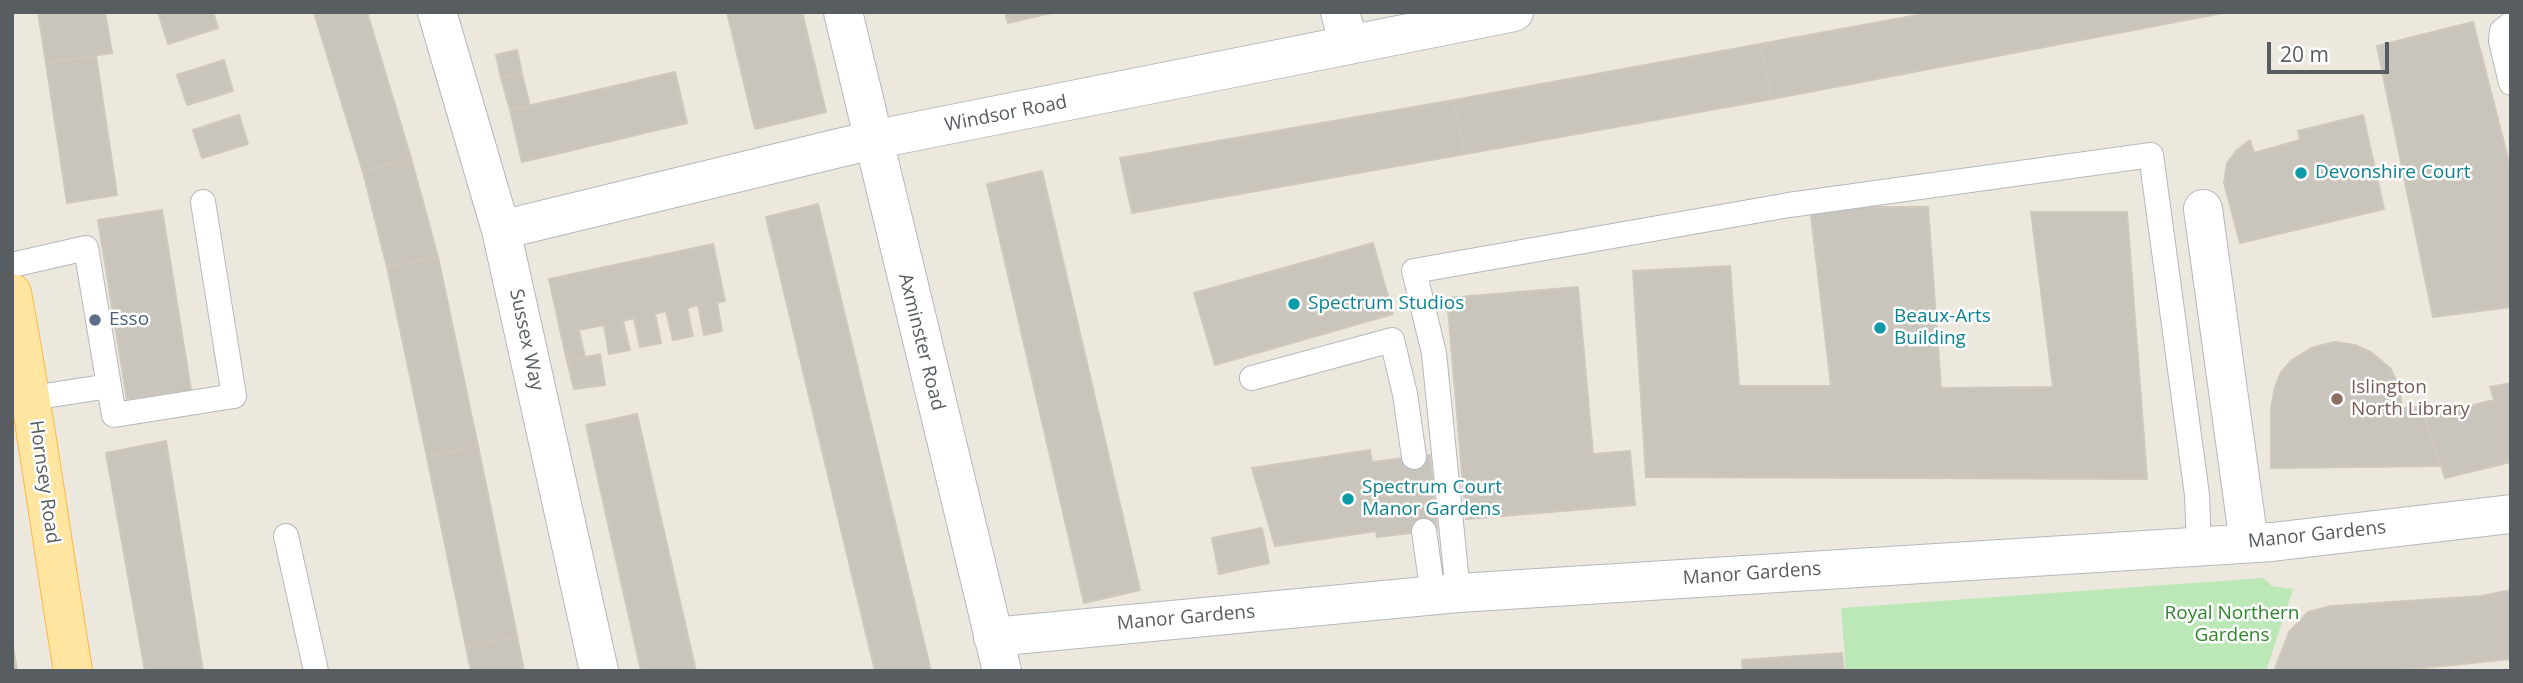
<!DOCTYPE html>
<html>
<head>
<meta charset="utf-8">
<style>
  body { margin:0 }
  #map { position:relative; width:2523px; height:683px; overflow:hidden; background:#ede8de; font-family:"Open Sans",sans-serif }
  canvas { display:block }
  .frame { position:absolute; inset:0; border:14px solid #575d61; pointer-events:none }
  .scale { position:absolute; left:2267px; top:42px; width:122px; height:32px; box-sizing:border-box; border:4px solid #575d61; border-top:0; padding-left:9px; font-size:21px; line-height:24px; white-space:nowrap; color:#575d61; -webkit-text-stroke:5px #fff; paint-order:stroke }
</style>
</head>
<body>
<div id="map">
<canvas width="2523" height="683"></canvas>
<div class="frame"></div>
<div class="scale">20 m</div>
</div>
<script>
const g = document.querySelector('canvas').getContext('2d');
g.lineJoin = 'round';
function fill(path, color) {
  g.fillStyle = color;
  g.fill(path, 'evenodd');
}
function stroke(path, color, width, dash) {
  g.strokeStyle = color;
  g.lineWidth = width;
  g.lineCap = dash ? 'butt' : 'round';
  g.setLineDash(dash || []);
  g.stroke(path);
}
function drawText(font, color, halo, rows, align = 'center') {
  g.font = font + ' "Open Sans",sans-serif';
  g.lineWidth = 5;
  g.setLineDash([]);
  g.textBaseline = 'middle';
  g.strokeStyle = halo;
  g.fillStyle = color;
  for (const [text, x, y, turn = 0] of rows) {
    g.save();
    g.translate(x, y);
    g.rotate((+turn || 0) * Math.PI / 180);
    g.textAlign = isNaN(turn) ? turn : align;
    if (halo) g.strokeText(text, 0, 0);
    g.fillText(text, 0, 0);
    g.restore();
  }
}
fill(new Path2D(`
  M 2263,578 L 2272,586 L 2293,589 L 2266,671 L 1846,671 L 1841,608 Z`), '#bce8b7');
const building = new Path2D(`
  M 38,12 L 105,12 L 112,53 L 46,63 Z
  M 168,12 L 213,12 L 218,28 L 168,44 L 159,15 Z
  M 314,12 L 337,12 L 316,19 Z
  M 337,12 L 367,12 L 411,158 L 363,172 L 316,19 Z
  M 727,12 L 802,12 L 826,112 L 755,129 Z
  M 1005,12 L 1056,12 L 1008,23 Z
  M 1934,12 L 2228,12 L 1772,99 L 1760,44 Z
  M 2473,22 L 2511,170 L 2511,307 L 2433,317 L 2377,46 Z
  M 1760,44 L 1772,99 L 1465,154 L 1454,100 Z
  M 517,50 L 522,74 L 501,78 L 496,55 Z
  M 96,56 L 117,195 L 67,203 L 46,63 Z
  M 224,60 L 233,91 L 187,105 L 177,75 Z
  M 675,72 L 687,123 L 522,162 L 510,110 Z
  M 522,74 L 530,106 L 510,110 L 501,78 Z
  M 1454,100 L 1465,154 L 1132,213 L 1120,158 Z
  M 239,115 L 248,144 L 202,158 L 193,130 Z
  M 2363,115 L 2384,209 L 2240,243 L 2224,183 L 2227,163 L 2236,151 L 2250,140 L 2254,153 L 2300,140 L 2298,131 Z
  M 411,158 L 438,257 L 387,267 L 363,172 Z
  M 1042,171 L 1140,590 L 1084,603 L 987,184 Z
  M 818,204 L 931,671 L 875,671 L 766,217 Z
  M 1810,207 L 1928,207 L 1941,388 L 2053,387 L 2031,212 L 2127,212 L 2147,479 L 1646,477 L 1633,271 L 1730,266 L 1739,386 L 1831,386 Z
  M 162,210 L 191,390 L 127,400 L 98,220 Z
  M 1373,243 L 1393,314 L 1215,365 L 1194,293 Z
  M 713,244 L 725,301 L 717,303 L 722,331 L 704,335 L 698,305 L 687,308 L 693,336 L 673,340 L 666,311 L 655,314 L 661,343 L 640,347 L 634,318 L 623,321 L 630,350 L 609,354 L 604,325 L 579,330 L 585,357 L 567,361 L 549,279 Z
  M 438,257 L 478,446 L 427,457 L 387,267 Z
  M 1578,287 L 1593,454 L 1630,451 L 1635,505 L 1466,519 L 1447,298 Z
  M 2334,342 L 2355,345 L 2371,352 L 2391,369 L 2400,391 L 2402,408 L 2421,407 L 2440,466 L 2271,468 L 2271,408 L 2275,387 L 2281,372 L 2292,360 L 2311,348 Z
  M 600,354 L 605,385 L 574,389 L 567,361 Z
  M 2511,383 L 2511,462 L 2445,478 L 2425,417 L 2494,400 L 2490,387 Z
  M 637,414 L 696,671 L 641,671 L 586,425 Z
  M 166,441 L 203,671 L 145,671 L 106,453 Z
  M 478,446 L 517,636 L 466,647 L 427,457 Z
  M 1370,450 L 1372,462 L 1430,455 L 1437,530 L 1377,537 L 1376,531 L 1275,546 L 1252,468 Z
  M 1262,528 L 1269,563 L 1219,574 L 1212,538 Z
  M 2511,590 L 2511,659 L 2394,671 L 2274,671 L 2289,632 L 2308,612 L 2331,606 L 2481,596 Z
  M 517,636 L 524,671 L 471,671 L 466,647 Z
  M 12,640 L 17,671 L 12,671 Z
  M 1842,653 L 1844,671 L 1743,671 L 1742,660 Z`);
fill(building, '#c9c5bd');
stroke(building, '#d1c8bc', 2);
const service = new Path2D(`
  M 2511,24 L 2502,31 L 2501,41 L 2511,83
  M 12,265 L 86,248 L 109,386 L 32,398
  M 1252,378 L 1392,340 L 1405,394 L 1414,457
  M 109,386 L 114,415 L 234,396 L 203,202
  M 1424,531 L 1433,595
  M 286,536 L 316,671
  M 1458,593 L 1434,353 L 1414,271 L 1789,205 L 2151,155 L 2197,495 L 2199,546`);
const minor = new Path2D(`
  M 437,12 L 501,230 L 599,671
  M 843,12 L 1002,671
  M 1340,12 L 1349,45
  M 2203,209 L 2249,543
  M 501,230 L 872,140 L 1514,12
  M 993,637 L 1458,593 L 2272,542 L 2511,514`);
const primary = new Path2D(`
  M 12,293 C 36,419 52,545 73,671`);
stroke(service, '#b4b8bd', 26);
stroke(minor, '#b4b8bd', 40);
stroke(primary, '#ffb744', 40);
stroke(service, '#fff', 24);
stroke(minor, '#fff', 38);
stroke(primary, '#ffe5a0', 38);
for (const [x, y, r, color] of [
  [2301,173,7,"#0f9aa8"],
  [1294,304,7,"#0f9aa8"],
  [95,320,7,"#5c6f8a"],
  [1880,328,7,"#0f9aa8"],
  [2337,399,7,"#8d6e63"],
  [1348,499,7,"#0f9aa8"]
]) {
  const dot = new Path2D();
  dot.arc(x, y, r, 0, 2 * Math.PI);
  g.fillStyle = color;
  g.fill(dot);
  stroke(dot, '#fff', 2.5);
}
drawText('19px', '#575d61', '#fff', [
  ["Windsor Road",1006,114,-11],
  ["Sussex Way",526,340,78],
  ["Axminster Road",921,342,76],
  ["Hornsey Road",44,482,82],
  ["Manor Gardens",2317,535,-6],
  ["Manor Gardens",1752,574,-4],
  ["Manor Gardens",1186,618,-5]
]);
drawText('19px', '#0d838f', '#fff', [
  ["Devonshire Court",2315,173],
  ["Spectrum Studios",1308,304],
  ["Beaux-Arts",1894,317],
  ["Building",1894,339],
  ["Spectrum Court",1362,488],
  ["Manor Gardens",1362,510]
], 'left');
drawText('19px', '#4e5e75', '#fff', [
  ["Esso",109,320]
], 'left');
drawText('19px', '#785e54', '#fff', [
  ["Islington",2351,388],
  ["North Library",2351,410]
], 'left');
drawText('19px', '#30852c', '#fff', [
  ["Royal Northern",2232,614],
  ["Gardens",2232,636]
]);
</script>
</body>
</html>
